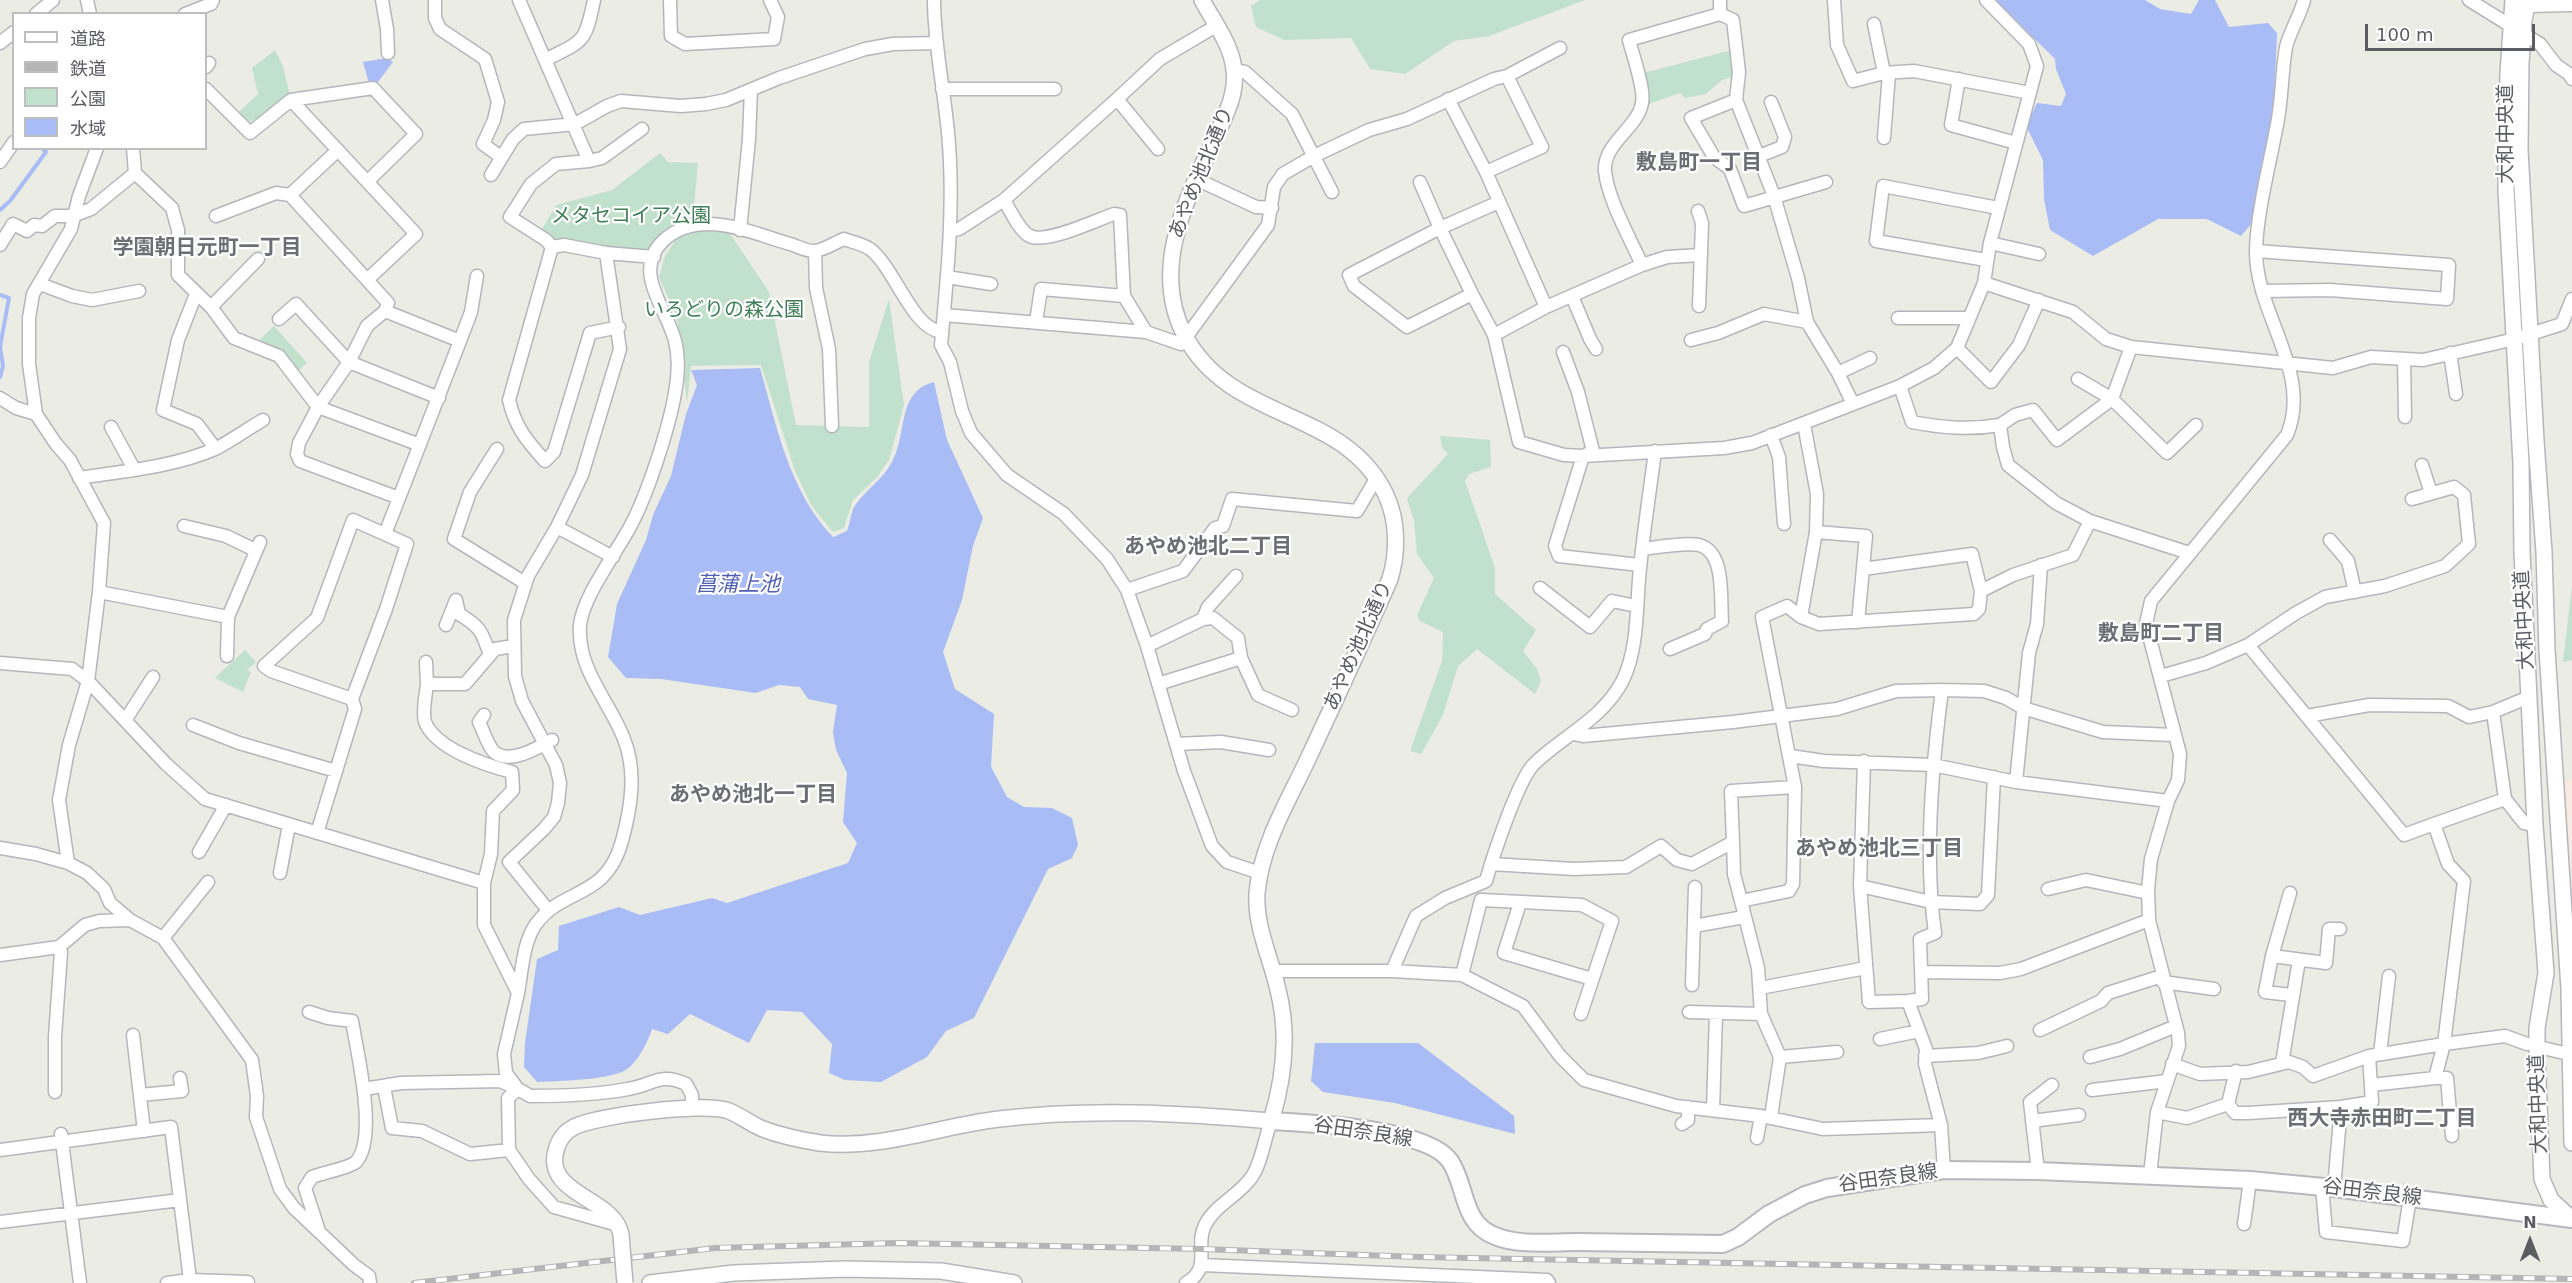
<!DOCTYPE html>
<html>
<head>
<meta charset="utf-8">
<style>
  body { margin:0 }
  #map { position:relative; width:2572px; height:1283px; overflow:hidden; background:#ebece3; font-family:"DejaVu Sans","Noto Sans JP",sans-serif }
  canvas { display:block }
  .legend { position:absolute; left:12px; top:12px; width:195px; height:138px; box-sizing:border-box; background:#fff; border:2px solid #bdbec0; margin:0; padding:8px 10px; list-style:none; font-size:18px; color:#5b5c62 }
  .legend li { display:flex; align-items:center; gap:12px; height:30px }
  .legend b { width:30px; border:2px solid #bdbec0 }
  .north { position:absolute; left:2500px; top:1211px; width:60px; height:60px; -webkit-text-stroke:4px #fff; paint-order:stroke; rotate:0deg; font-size:16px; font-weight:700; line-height:24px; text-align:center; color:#5b5c62 }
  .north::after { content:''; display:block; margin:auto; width:21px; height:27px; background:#5b5c62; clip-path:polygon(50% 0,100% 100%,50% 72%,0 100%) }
  .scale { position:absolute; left:2365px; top:24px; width:170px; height:27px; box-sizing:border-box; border:3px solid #5b5c62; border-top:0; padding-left:8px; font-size:18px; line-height:21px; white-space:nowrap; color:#5b5c62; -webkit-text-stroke:4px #fff; paint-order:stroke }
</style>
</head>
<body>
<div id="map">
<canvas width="2572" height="1283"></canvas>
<ul class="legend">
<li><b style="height:8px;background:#fff"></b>道路</li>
<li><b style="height:8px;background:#b5b5b6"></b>鉄道</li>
<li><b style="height:16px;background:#c2e1cc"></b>公園</li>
<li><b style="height:16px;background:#aabcf5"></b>水域</li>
</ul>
<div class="north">N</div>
<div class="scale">100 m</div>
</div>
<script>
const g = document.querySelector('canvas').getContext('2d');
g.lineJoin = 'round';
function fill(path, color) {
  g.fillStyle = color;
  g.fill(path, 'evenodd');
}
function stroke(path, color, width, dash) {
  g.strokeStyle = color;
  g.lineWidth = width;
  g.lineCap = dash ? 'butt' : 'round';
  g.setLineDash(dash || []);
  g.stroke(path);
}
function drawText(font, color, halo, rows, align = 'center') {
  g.font = font + ' "DejaVu Sans","Noto Sans JP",sans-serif';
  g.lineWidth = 4.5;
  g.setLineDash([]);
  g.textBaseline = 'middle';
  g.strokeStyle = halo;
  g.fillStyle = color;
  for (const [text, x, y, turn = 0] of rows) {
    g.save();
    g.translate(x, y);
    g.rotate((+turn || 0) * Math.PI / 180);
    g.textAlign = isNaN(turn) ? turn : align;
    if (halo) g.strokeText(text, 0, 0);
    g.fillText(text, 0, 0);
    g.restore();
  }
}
fill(new Path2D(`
  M 2572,779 L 2572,891 L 2564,782 Z`), '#f8eae0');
fill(new Path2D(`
  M 1260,0 L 1585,0 L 1489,36 L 1454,41 L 1405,74 L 1370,69 L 1351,38 L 1284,40 L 1256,27 L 1251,6 Z
  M 275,50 L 283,66 L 291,100 L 252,121 L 246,122 L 238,113 L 258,94 L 252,68 Z
  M 1732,50 L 1735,76 L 1722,80 L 1706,94 L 1685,98 L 1680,93 L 1649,104 L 1643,73 Z
  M 660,153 L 668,162 L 698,163 L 693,216 L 664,230 L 645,253 L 562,242 L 541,231 L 556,205 L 612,190 Z
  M 702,229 L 729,232 L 769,292 L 796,425 L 869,427 L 869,362 L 889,299 L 904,405 L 889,460 L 877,477 L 853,500 L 844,528 L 833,532 L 811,505 L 795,471 L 761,365 L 691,366 L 687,403 L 677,318 L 659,277 L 665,256 L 679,235 Z
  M 274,326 L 307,363 L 294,375 L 260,339 Z
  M 1440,436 L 1490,440 L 1491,467 L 1469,474 L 1465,481 L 1495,568 L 1495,594 L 1536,630 L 1523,651 L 1537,669 L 1541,681 L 1535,694 L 1477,649 L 1458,666 L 1443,715 L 1421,754 L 1410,751 L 1442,661 L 1443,632 L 1420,621 L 1417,615 L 1434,578 L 1417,554 L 1414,521 L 1407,498 L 1448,454 L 1442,447 Z
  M 2572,585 L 2572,660 L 2563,662 Z
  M 245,650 L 256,662 L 247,670 L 251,672 L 243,692 L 215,678 Z`), '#c2e1cc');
fill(new Path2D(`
  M 1995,0 L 2145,0 L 2160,9 L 2191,14 L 2199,0 L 2215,0 L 2229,27 L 2268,23 L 2277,33 L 2274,106 L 2252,223 L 2241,236 L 2207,219 L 2158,219 L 2093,256 L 2050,230 L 2044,199 L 2043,160 L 2026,126 L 2037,103 L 2061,106 L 2066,94 L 2056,69 L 2055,59 Z
  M 387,58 L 393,62 L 378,82 L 369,83 L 363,62 Z
  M 760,368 C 777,427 789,491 833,537 L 847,531 C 850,523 851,511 856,504 C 867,489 883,479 892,462 C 908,433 896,392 934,382 L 947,440 L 983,518 L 973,546 L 962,600 L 943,652 L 955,689 L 994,714 L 991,767 L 1007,797 L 1024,807 L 1052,808 L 1072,818 L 1078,845 L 1072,858 L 1048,869 L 974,1018 L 946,1031 L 927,1057 L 881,1082 L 845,1080 L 829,1073 L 832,1044 L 802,1012 L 767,1010 L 749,1043 L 690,1014 L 668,1034 L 652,1029 C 648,1042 637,1064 624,1071 C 606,1080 558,1081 537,1082 L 524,1067 L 525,1043 L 537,959 L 558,950 L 559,926 L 619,907 L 640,915 L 712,898 L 727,903 L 848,863 L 857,843 L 843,822 L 847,773 L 836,750 L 833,732 L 837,705 L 808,699 L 800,687 L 779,685 L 756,693 L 661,679 L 626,678 L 608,657 L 617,604 L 646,540 L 653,515 L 671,476 L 686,414 L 697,385 L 691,370 Z
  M 1315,1043 L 1418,1043 L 1514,1116 L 1515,1134 L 1395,1103 L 1323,1092 L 1311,1081 Z`), '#aabcf5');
stroke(new Path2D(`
  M 0,210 L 10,201 L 46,152 L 42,148
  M 0,295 L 9,298 L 0,347 L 3,366 L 0,377`), '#aabcf5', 4);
const minor = new Path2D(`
  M 87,0 L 90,14
  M 382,0 L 387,29 L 388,53
  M 435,0 L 435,18 L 440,29 L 485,59 L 498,102 L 494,120 L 483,144 L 501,157
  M 519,0 L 589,161 L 556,164 L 531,184 L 510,217 L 546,240 L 552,247 L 564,245 L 606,253 L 654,257
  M 670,0 L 671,36 L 685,44 L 774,39 L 778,17 L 770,0
  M 934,0 C 934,49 946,97 949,145 C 954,212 947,278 941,345 L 950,362 L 962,411 L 971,433 L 1007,475 L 1064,514 L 1107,559 L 1127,590 L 1147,646 L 1184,771 L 1212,846 L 1227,862 L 1260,873
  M 1720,0 L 1720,14 L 1733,20 L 1739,72 L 1736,100 L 1774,196 L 1798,278 L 1807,322 L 1838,373 L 1853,404
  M 1834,0 L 1837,45 L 1853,81 L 1884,73 L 1914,71 L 2030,93
  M 2469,0 L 2540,44 L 2556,65 L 2569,74 L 2572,79
  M 2527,6 L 2572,5
  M 36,14 L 53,0
  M 185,14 L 211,4 L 213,0
  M 1874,24 L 1884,73
  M 0,43 L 14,32
  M 545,60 C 584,40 585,44 594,0
  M 206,67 L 209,63
  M 1234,70 L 1245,72 L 1292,114 L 1332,192
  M 1959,79 L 1951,125 L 2016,143
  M 206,89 L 250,133 L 291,100 L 373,88 L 416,134 L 368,181
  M 942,89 L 1055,89
  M 1117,99 L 1158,149
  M 1448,99 L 1486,172 L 1546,307
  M 291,100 L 416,234 L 368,279
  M 1736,100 L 1691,118 L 1714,157 L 1730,169 L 1744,206 L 1826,182
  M 1884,138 L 1889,73
  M 133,148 L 135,173 L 172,208 L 178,230 L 178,275 L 211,307 L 234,338 L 279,356 L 318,407 L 420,445
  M 1759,156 L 1782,147 L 1785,137 L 1771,102
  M 589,161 L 602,158 L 642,129
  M 0,162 L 14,142
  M 1486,172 L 1542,147 L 1507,76
  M 491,175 L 513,139 L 524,129 L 575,124 L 607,106 L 621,101 L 681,106 L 706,104 L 726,100 L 779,78 L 865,49 L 893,44 L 937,43
  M 1196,179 L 1256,207 L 1272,208
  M 1420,182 L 1440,228 L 1472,294 L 1407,327 L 1354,286 L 1349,275 L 1440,228 L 1499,202
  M 290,195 L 338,150
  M 1004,200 C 1010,210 1018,228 1028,235 C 1043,246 1096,220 1114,214 L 1120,215 L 1124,296 L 1146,332 L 1181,344 L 1268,225 L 1274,187 L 1283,174 L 1314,156 L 1369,130 L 1407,119 L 1494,79 L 1507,76 L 1560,48
  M 1698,211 L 1702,223 L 1699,306
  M 216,216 L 276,193 L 290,195 L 388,303 L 385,311
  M 740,230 L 749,139 L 751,90
  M 951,231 L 959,229 L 1004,200 L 1117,99 L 1160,59 L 1216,26
  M 1990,243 L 2039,254
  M 0,245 L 13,224 L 27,231 L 34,225 L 42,226 L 55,216 L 73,216 L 91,209 L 135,173
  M 552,247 L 509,400 C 515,427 527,441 545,461 L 554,452 L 590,333 L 619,327
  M 815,251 L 816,288 L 829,349 L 832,426
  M 2256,251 L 2449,265 L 2447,299 L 2330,290 L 2262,291
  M 1986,260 L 1876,241 L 1883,186 L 1998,208
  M 1642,265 L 1667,257 L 1701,255
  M 947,277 L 991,284
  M 1984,283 L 2073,312 L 2106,339 L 2131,347 L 2333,368 L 2371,357 L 2423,360 L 2515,339 L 2562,324 L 2572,299
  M 40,284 L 72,296 L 92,300 L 139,291
  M 196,294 L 178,340 L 163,410 L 197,424 L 215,448
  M 1472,294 L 1494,335 L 1519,442 L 1564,455 L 1583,456 L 1724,448 L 1752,443 L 1900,386 L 1934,368 L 1957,348 L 1984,283 L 1990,243 L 2037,66 L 2029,44 L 1986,0
  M 1572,296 L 1590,339 L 1596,349
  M 211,307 L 258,259
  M 944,315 L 1146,332
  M 1898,318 L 1969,318
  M 279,319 L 296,304 L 349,362 L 439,398
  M 1036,322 L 1041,289 L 1124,296
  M 1494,335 L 1546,307 L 1642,265 C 1630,238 1608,200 1605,171 C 1603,143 1638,128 1642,103 C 1645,89 1633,56 1629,40 L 1720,14
  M 1691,340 L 1718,333 L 1764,314 L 1807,322
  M 1957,348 L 1991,382 L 2019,345 L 2039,300
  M 1563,352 L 1578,392 L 1593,451 L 1583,456 L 1555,546 L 1559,556 L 1640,565
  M 2450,353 L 2456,394
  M 2404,359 L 2405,417
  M 1838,373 L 1870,358
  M 2078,379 L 2112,399 L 2167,453 L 2196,425
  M 1900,386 L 1912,422 C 1943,428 1969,430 2000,425 L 2003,447 L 2008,465 L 2056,503 L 2090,521 L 2189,553
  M 0,398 L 16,408 L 36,414
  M 2000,425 L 2015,415 L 2033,410 L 2057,440 L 2112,399 L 2131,347
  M 111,427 L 134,469
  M 1771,435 L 1779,457 L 1784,524
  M 497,449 L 470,492 L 454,539 L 525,583
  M 2422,465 L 2431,493
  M 79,478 C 124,471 173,467 215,449 C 231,441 247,429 263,420
  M 399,498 L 300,461 L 297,454 L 299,443 L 318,407 L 349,362 L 367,326 L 385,311 L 460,341
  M 353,520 L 407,544 L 386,609 L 352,699 L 271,671 L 264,666 L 317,618 Z
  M 184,526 L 226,536 L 255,550
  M 557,527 L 613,557
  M 1816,532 L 1866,536 L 1858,622
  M 385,534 L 460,341 L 471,312 L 477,276
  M 2330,540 L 2348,561 L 2355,592
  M 1643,549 C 1658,547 1686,542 1699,545 C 1726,552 1720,599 1722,621 L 1707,629 L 1705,634 L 1670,649
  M 1863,569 L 1972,554 L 1981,591
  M 1540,588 L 1590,627 L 1612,601 L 1636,606
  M 1127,590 L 1183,571 L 1215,528 L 1223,526 L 1232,499 L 1357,511 L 1377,477
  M 99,592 L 228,617
  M 1801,617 L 1816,532 L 1817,494 L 1804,424
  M 1203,619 L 1213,618 L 1238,638 L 1241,658 L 1258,695 L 1292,710
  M 446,625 L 456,600 L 459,614 C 481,627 482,632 490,655
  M 2248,645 L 2404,835 L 2434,824 L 2448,864 L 2464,881 L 2444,1044 L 2435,1078 L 2371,1085
  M 513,646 L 495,649 L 465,684 L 427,684 C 426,694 422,712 425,722 C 436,749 485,765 512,772 L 513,790 L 493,811 L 491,854 L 484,883 L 484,925 L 518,993 L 504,1054 L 506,1073 L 518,1089 L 530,1096 C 562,1096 597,1095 628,1089 C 653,1085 660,1072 686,1084 L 692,1095 L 692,1107
  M 1147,646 L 1203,619 L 1208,607 L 1236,576
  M 227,656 L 228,617 L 260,542
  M 426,662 L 427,684
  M 0,663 L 72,669 L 88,681 L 166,764 L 205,799 L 484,883
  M 2161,676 L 2206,663 L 2248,645 L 2296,613 L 2325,597 L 2385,586 L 2445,566 L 2469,544 L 2464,495 L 2454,487 L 2412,499
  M 1158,684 L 1241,658
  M 1942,690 C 1932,766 1924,857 1935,933 L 1920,939 L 1922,999 L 1908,1001 L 1926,1049 L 1925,1064 L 1941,1125 L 1944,1170
  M 2493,712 L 2529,697
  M 484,715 L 479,722 C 483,730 488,746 494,752 C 510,765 537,748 552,740
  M 2307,716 L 2369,705 L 2448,706 L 2469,717 L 2493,712 L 2505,799
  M 126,719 L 153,677
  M 193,725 L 239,743 L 336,771
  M 1574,734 L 1583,736 L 1733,722 L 1837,709 L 1896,691 L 1942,690 L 1984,691 L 2006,698 L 2023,708 L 2103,732 L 2173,735
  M 1176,744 L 1221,742 L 1269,750
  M 1790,756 L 1824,761 L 1933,765 L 2016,782 L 2168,801
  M 1864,761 L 1860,886 L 1869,1002 L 1908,1001
  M 2016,782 L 2029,653 L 2037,624 L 2041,565
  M 2434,824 L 2505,799 L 2524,823 L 2535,825
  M 317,833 L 355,709 L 352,699
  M 1733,842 L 1731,791 L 1795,787
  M 0,848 L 36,854 L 68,863 L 87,873 L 104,889 L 110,903 L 130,920 L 163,938 L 252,1060 L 257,1096 L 256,1117 L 280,1189 L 294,1208 L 354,1265 L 369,1276 L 370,1283
  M 199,852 L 226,805
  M 68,863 L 59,800 L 69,745 L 88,681 L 99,592 L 104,523 L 70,460 L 56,444 L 36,414 L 29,364 L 29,318 L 33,294 L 71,229 L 79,196 L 97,148
  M 1491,864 L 1574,869 L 1626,867 L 1661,846 L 1677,860 L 1692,864 L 1733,842 L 1734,874 L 1741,901
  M 280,873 L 289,825
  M 1860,886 L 1931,902 L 1980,904 L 1988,895 L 1994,777
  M 2048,889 L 2086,880 L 2148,893
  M 2290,893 L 2272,956 L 2265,992 L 2291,995
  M 1520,903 L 1504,953 L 1592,979
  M 548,910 L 509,862 L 544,829 L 554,817 L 558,803 L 560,783 L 556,765 L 522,701 L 515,676 L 514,620 L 528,576 L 557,527 L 582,475 L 620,349 L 606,253
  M 1694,926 L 1744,917
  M 163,938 L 208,882
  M 59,947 L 85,925 L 99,921 L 130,920
  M 0,955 L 59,947 L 61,952 L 55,1037 L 55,1092
  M 2272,956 L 2326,963 L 2329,929 L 2340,929
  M 1272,971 L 1392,971 L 1462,975 L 1523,1006 L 1560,1056 L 1584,1080 L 1676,1106 L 1761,1116 L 1823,1129 L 1941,1125
  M 1392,971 L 1416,916 L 1445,898 L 1486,881 C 1493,856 1518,780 1534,764 C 1564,735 1603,719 1623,680 C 1639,646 1636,605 1640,568 C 1644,529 1650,490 1655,451
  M 1921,972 L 2000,973 L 2021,969 L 2149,920
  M 1462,975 L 1481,900 L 1582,905 L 1612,921 L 1581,1014
  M 2163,982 L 2214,989
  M 1692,985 L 1695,887
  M 1760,988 L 1866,968
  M 518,993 C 522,971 523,942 536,924 C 563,887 606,900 622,841 C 631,808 637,772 624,739 C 609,700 577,670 580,625 C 583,596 617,552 631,525 C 648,493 669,428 675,393 C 678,377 679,357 675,341 C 668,310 631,272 663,241 C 699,207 751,233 790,244 C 797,246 808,252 815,251 C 824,250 836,242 844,239 C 852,242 863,244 870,249 C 895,268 912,329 942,332
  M 309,1012 L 328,1018 L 352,1021 C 357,1052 378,1138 356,1162 C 349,1168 322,1173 312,1177 L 305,1188 L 319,1231
  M 1689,1012 L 1761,1014
  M 2040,1030 L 2101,1001 L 2108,993 L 2162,976
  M 133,1035 L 144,1131
  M 1880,1039 L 1919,1031
  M 2543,1048 L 2564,1053
  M 2380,1054 L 2389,976
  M 1925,1056 L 1978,1053 L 2007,1046
  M 1780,1057 L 1837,1052
  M 2090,1057 L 2120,1049 L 2176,1026
  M 2282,1063 L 2299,960
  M 2172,1064 L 2200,1074 L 2248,1072 L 2289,1062 L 2303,1067 L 2313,1076 L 2369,1056 L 2444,1044 L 2505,1036 L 2527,1044
  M 2435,1078 L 2447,1078 L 2452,1136
  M 384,1087 L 392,1128 L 422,1131 L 470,1154 L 509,1150
  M 364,1089 L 401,1083 L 500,1081 L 518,1089 L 508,1098 L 509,1150 L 529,1179 L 554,1207 L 618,1225
  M 2092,1090 L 2167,1081
  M 140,1095 L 182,1091 L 180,1078
  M 2228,1104 L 2235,1113 L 2248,1113 L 2341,1107 L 2372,1102 L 2369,1056
  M 1713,1110 L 1716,1013
  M 2157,1112 L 2187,1118 L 2228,1104 L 2236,1071
  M 1771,1117 L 1780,1057 L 1761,1014 L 1758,968 L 1741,901 L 1789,891 L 1793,884 L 1795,787 L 1762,617 L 1787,606 L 1801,617 L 1819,624 L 1974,614 L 1979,609 L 1981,591 L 2013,575 L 2073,555 L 2090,521
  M 2032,1121 L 2079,1115
  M 1682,1124 L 1688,1120 L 1688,1107
  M 61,1134 L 80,1283
  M 1757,1138 L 1761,1116
  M 0,1150 L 171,1127 L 190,1280
  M 2038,1171 L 2030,1102 L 2052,1085
  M 2150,1175 L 2157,1112 L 2179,1046 L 2178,1033 L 2149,920 L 2148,890 L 2151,859 L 2168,801 L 2178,780 L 2180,754 L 2146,624 L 2151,601 L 2287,435 C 2313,372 2255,314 2256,250 C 2257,211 2271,159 2278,119 C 2282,96 2282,71 2286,47 C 2290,31 2300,16 2304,0
  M 2322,1187 L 2326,1232 L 2403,1241 L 2410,1198
  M 2334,1188 L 2341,1107
  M 0,1222 L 180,1200
  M 2244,1224 L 2250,1180
  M 1202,1265 L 1547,1280 L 1549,1283
  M 167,1283 L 190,1280 L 248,1282
  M 1186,1283 C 1213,1268 1194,1246 1205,1225 C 1215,1205 1238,1196 1251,1178 C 1261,1165 1265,1137 1271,1121`);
const tertiary = new Path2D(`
  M 2513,0 L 2508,74 L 2506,190 L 2521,463 L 2522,552 L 2535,825 L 2546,973 L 2537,1028 L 2537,1054 L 2542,1179 L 2551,1200 L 2572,1219
  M 2528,0 L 2524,20 L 2521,63 L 2520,150 L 2536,441 L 2544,552 L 2547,650 L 2569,989 L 2572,1143
  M 621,1235 C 615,1197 540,1195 557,1147 C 560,1138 566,1131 574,1127 C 599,1115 701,1103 726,1110 C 739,1114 750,1124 763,1129 C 781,1136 801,1140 820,1143 C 880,1150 940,1126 999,1119 C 1090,1108 1180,1113 1271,1121 C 1284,1079 1289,1033 1278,990 C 1271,958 1255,927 1257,893 C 1261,846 1287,803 1307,761 C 1335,701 1363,640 1390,579 C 1398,552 1398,521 1386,495 C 1345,407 1232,424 1185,336 C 1150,269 1186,200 1215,138 C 1225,116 1237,95 1234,70 C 1232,45 1213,21 1202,0
  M 650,1283 L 734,1273 L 845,1269 L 941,1271 L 1014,1283`);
const secondary = new Path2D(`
  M 1271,1121 C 1310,1123 1427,1128 1450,1161 C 1467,1186 1461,1223 1495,1236 C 1519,1246 1551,1242 1577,1242 C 1625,1243 1674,1243 1723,1244 L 1738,1237 L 1769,1214 L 1805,1195 L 1827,1188 L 1944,1170 L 2038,1171 L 2250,1180 L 2334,1188 L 2572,1219`);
stroke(minor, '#b5b6bc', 15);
stroke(tertiary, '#b5b6bc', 18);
stroke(secondary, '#b7b7be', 20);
stroke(minor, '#fff', 12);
stroke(tertiary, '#fff', 15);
stroke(secondary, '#fff', 16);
const rail = new Path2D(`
  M 414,1283 L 715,1248 L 898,1243 L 1201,1249 L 1418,1257 L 2572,1279`);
stroke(rail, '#b5b5b6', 6);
stroke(rail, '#fff', 4, [11]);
const tertiaryBridge = new Path2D(`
  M 621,1235 L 625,1283`);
stroke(tertiaryBridge, '#b5b6bc', 18, []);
stroke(tertiaryBridge, '#fff', 15);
drawText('20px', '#5b5c62', '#fff', [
  ["大和中央道",2507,134,-90],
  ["あやめ池北通り",1202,173,-68],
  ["大和中央道",2525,620,-93],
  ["あやめ池北通り",1359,646,-66],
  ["大和中央道",2539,1104,-92],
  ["谷田奈良線",1363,1133,9],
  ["谷田奈良線",1888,1179,-8],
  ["谷田奈良線",2372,1193,7]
]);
drawText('20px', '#3e7e56', '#fff', [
  ["メタセコイア公園",631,217],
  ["いろどりの森公園",724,311]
]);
drawText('bold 21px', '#6c6e74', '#fff', [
  ["敷島町一丁目",1699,164],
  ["学園朝日元町一丁目",207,249],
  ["あやめ池北二丁目",1208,548],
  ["敷島町二丁目",2161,635],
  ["あやめ池北一丁目",753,796],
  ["あやめ池北三丁目",1879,850],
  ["西大寺赤田町二丁目",2382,1120]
]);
drawText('italic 21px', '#5060b5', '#fff', [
  ["菖蒲上池",738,586]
]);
</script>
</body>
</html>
